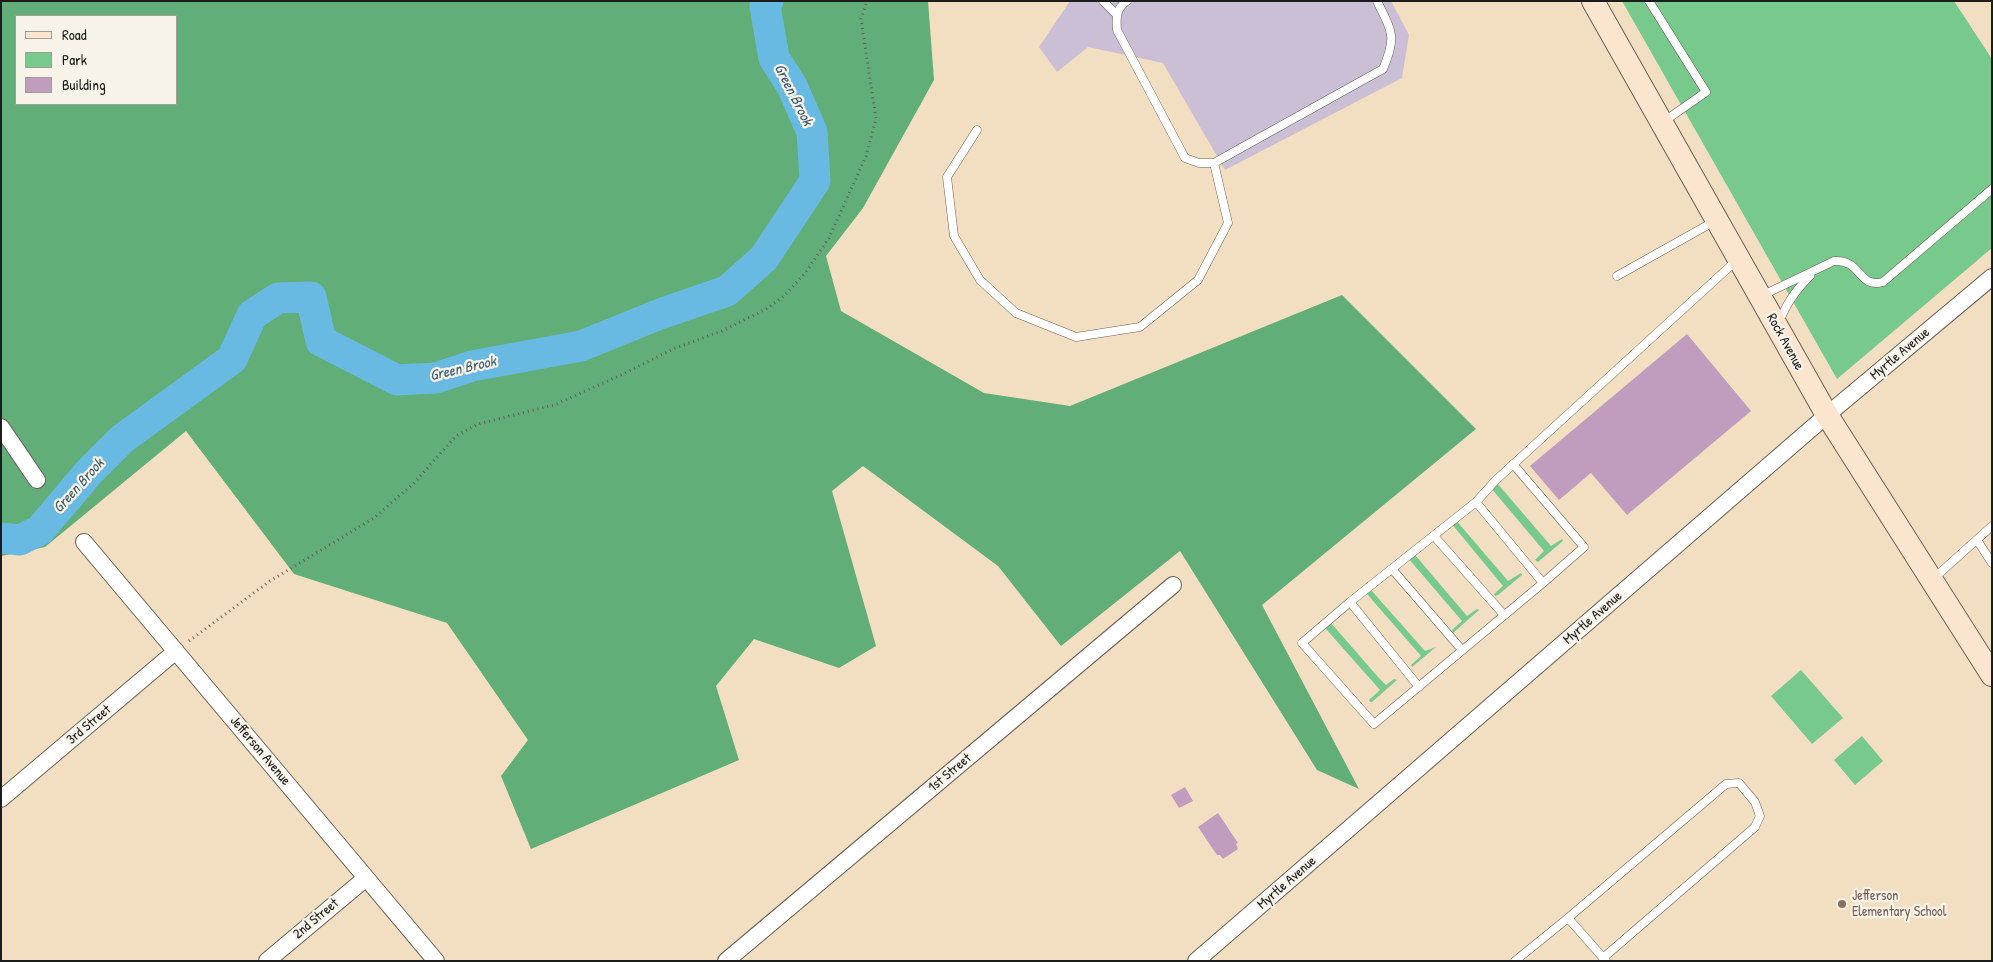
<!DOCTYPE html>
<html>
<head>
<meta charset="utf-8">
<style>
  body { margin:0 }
  #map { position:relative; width:1993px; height:962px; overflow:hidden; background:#f2dec1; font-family:"Patrick Hand",sans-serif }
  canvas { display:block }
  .frame { position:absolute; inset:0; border:2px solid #1c1c1c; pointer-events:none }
  .legend { position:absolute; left:15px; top:15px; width:162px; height:90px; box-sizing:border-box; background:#f7f3e8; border:1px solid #9f9d96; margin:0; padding:6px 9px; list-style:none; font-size:15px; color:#1c1c1c }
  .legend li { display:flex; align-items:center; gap:10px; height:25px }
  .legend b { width:25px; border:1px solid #9f9d96 }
</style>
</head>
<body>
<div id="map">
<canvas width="1993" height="962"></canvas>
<div class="frame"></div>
<ul class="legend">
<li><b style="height:6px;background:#fce5cf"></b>Road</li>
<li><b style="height:14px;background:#77ca8c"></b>Park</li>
<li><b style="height:14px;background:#c09dbe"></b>Building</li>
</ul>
</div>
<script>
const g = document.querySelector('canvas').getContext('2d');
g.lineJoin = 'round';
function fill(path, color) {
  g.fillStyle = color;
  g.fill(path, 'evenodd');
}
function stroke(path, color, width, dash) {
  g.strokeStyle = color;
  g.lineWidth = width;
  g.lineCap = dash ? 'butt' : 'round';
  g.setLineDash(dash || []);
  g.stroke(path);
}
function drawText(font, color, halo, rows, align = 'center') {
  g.font = font + ' "Patrick Hand",sans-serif';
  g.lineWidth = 4.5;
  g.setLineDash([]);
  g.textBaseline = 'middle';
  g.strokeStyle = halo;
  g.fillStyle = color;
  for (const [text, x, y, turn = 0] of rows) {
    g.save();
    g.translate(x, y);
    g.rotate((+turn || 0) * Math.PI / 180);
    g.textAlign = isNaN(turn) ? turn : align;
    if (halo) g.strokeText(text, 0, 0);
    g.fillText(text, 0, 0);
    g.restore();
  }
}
fill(new Path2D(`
  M 1070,1 L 1391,1 L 1409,35 L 1402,78 L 1225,170 L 1163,63 L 1088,47 L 1057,72 L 1039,47 Z`), '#cbbfd5');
fill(new Path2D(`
  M 1622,1 L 1954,1 L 1992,59 L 1992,248 L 1837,379 Z
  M 1497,483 L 1551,546 L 1562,539 L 1563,541 L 1538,562 L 1535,560 L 1544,551 L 1491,488 Z
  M 1455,519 L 1508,581 L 1521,573 L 1522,575 L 1498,595 L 1495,596 L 1494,594 L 1503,586 L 1451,523 Z
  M 1415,555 L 1467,616 L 1477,609 L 1479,610 L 1453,633 L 1452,630 L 1462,621 L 1408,558 Z
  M 1371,590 L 1425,651 L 1436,647 L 1412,667 L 1411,665 L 1421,656 L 1367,594 L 1356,601 Z
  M 1331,623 L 1378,677 L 1386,685 L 1394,679 L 1397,680 L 1372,702 L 1370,702 L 1369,700 L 1380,690 L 1326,629 L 1316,635 Z
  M 1801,670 L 1843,718 L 1812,744 L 1771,696 Z
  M 1862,736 L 1883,761 L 1855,785 L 1834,760 Z`), '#77ca8c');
fill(new Path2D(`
  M 1,1 L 928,1 L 934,80 L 863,208 L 826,256 L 841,311 L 984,393 L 1070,406 L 1342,295 L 1476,429 L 1262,605 L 1359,789 L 1317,770 L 1180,551 L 1061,646 L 998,566 L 863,466 L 832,491 L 876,646 L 839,668 L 754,639 L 716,686 L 739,760 L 531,849 L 501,776 L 528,740 L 447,623 L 294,574 L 186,431 L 45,547 L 1,556 ZM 16,16 L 176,16 L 176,104 L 16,104 Z`), '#61ae78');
stroke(new Path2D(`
  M 1,538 L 20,540 L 40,530 L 89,472 L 122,439 L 232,359 L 252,315 L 278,298 L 311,297 L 321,341 L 397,380 L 436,378 L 472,366 L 581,346 L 660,314 L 727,291 L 764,258 L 815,181 L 812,132 L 792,86 L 774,58 L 765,6 L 768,1`), '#68bae3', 31);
fill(new Path2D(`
  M 1687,334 L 1751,411 L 1627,515 L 1591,473 L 1559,500 L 1530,466 Z
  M 1185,787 L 1193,801 L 1179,808 L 1171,795 Z
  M 1218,813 L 1238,843 L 1236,844 L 1238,849 L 1223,859 L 1220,855 L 1217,855 L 1198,827 Z`), '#c09dbe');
const lane = new Path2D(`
  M 1103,1 L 1117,15
  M 1127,1 C 1116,8 1116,19 1117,30 L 1185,158 L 1199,163 L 1214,163 L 1383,69 C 1397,36 1392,32 1377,1
  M 1649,1 L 1706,92 L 1663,122
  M 977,130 L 947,177 L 954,236 L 980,280 L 1016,313 L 1076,337 L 1140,327 L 1198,280 L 1228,223 L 1214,163
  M 1617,276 L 1715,221
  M 1761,296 L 1834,261 C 1862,259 1858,289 1883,282 L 1992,189
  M 1779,322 C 1787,303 1795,291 1810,276
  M 1476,502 L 1543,583 L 1584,547 L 1513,464
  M 1434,536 L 1504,615
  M 1977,540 L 1992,563
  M 1392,569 L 1462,650
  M 1933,579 L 1992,526
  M 1543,583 L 1374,724 L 1302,643 L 1350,602 L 1476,502 L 1496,480 L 1737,260
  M 1350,602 L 1419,687
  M 1568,918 L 1726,784 L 1739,783 L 1755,802 L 1760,816 L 1755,827 L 1603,958
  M 1515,961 L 1568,918 L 1606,961`);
const street = new Path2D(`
  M 1,427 L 37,480
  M 84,542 L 436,961
  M 1,799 L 176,651
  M 267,961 L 366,878
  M 726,961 L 1173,585
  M 1196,961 L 1827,415 L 1992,277`);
const secondary = new Path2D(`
  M 1593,1 L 1827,415 L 1992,675`);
stroke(lane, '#676056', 9);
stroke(street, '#676056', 18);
stroke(secondary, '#676056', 24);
stroke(new Path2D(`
  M 189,641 L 270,581 L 374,518 L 414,483 L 456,436 L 478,424 L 554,405 L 621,375 L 673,349 L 722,331 L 766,309 L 784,296 L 806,272 L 829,238 L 866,156 L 876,119 L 861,19 L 867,1`), '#676056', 3, [1, 4]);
stroke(lane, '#fff', 8);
stroke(street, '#fff', 16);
stroke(secondary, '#fce5cf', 22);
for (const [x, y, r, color] of [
  [1842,904,5,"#8d6e63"]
]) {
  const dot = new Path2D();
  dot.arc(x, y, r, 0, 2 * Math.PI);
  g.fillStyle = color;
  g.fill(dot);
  stroke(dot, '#f7f3e8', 2);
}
drawText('14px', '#1c1c1c', '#f7f3e8', [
  ["Rock Avenue",1785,342,61],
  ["Myrtle Avenue",1900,354,-40],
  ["Myrtle Avenue",1593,618,-41],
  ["3rd Street",89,725,-40],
  ["Jefferson Avenue",260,751,50],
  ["1st Street",950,773,-40],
  ["Myrtle Avenue",1287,883,-41],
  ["2nd Street",316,919,-40]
]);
drawText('14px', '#785e54', '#f7f3e8', [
  ["Jefferson",1852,896],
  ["Elementary School",1852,912]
], 'left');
drawText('italic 15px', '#3a5b6c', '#f7f3e8', [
  ["Green Brook",793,95,63],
  ["Green Brook",463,369,-13],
  ["Green Brook",79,486,-48]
]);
</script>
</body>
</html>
